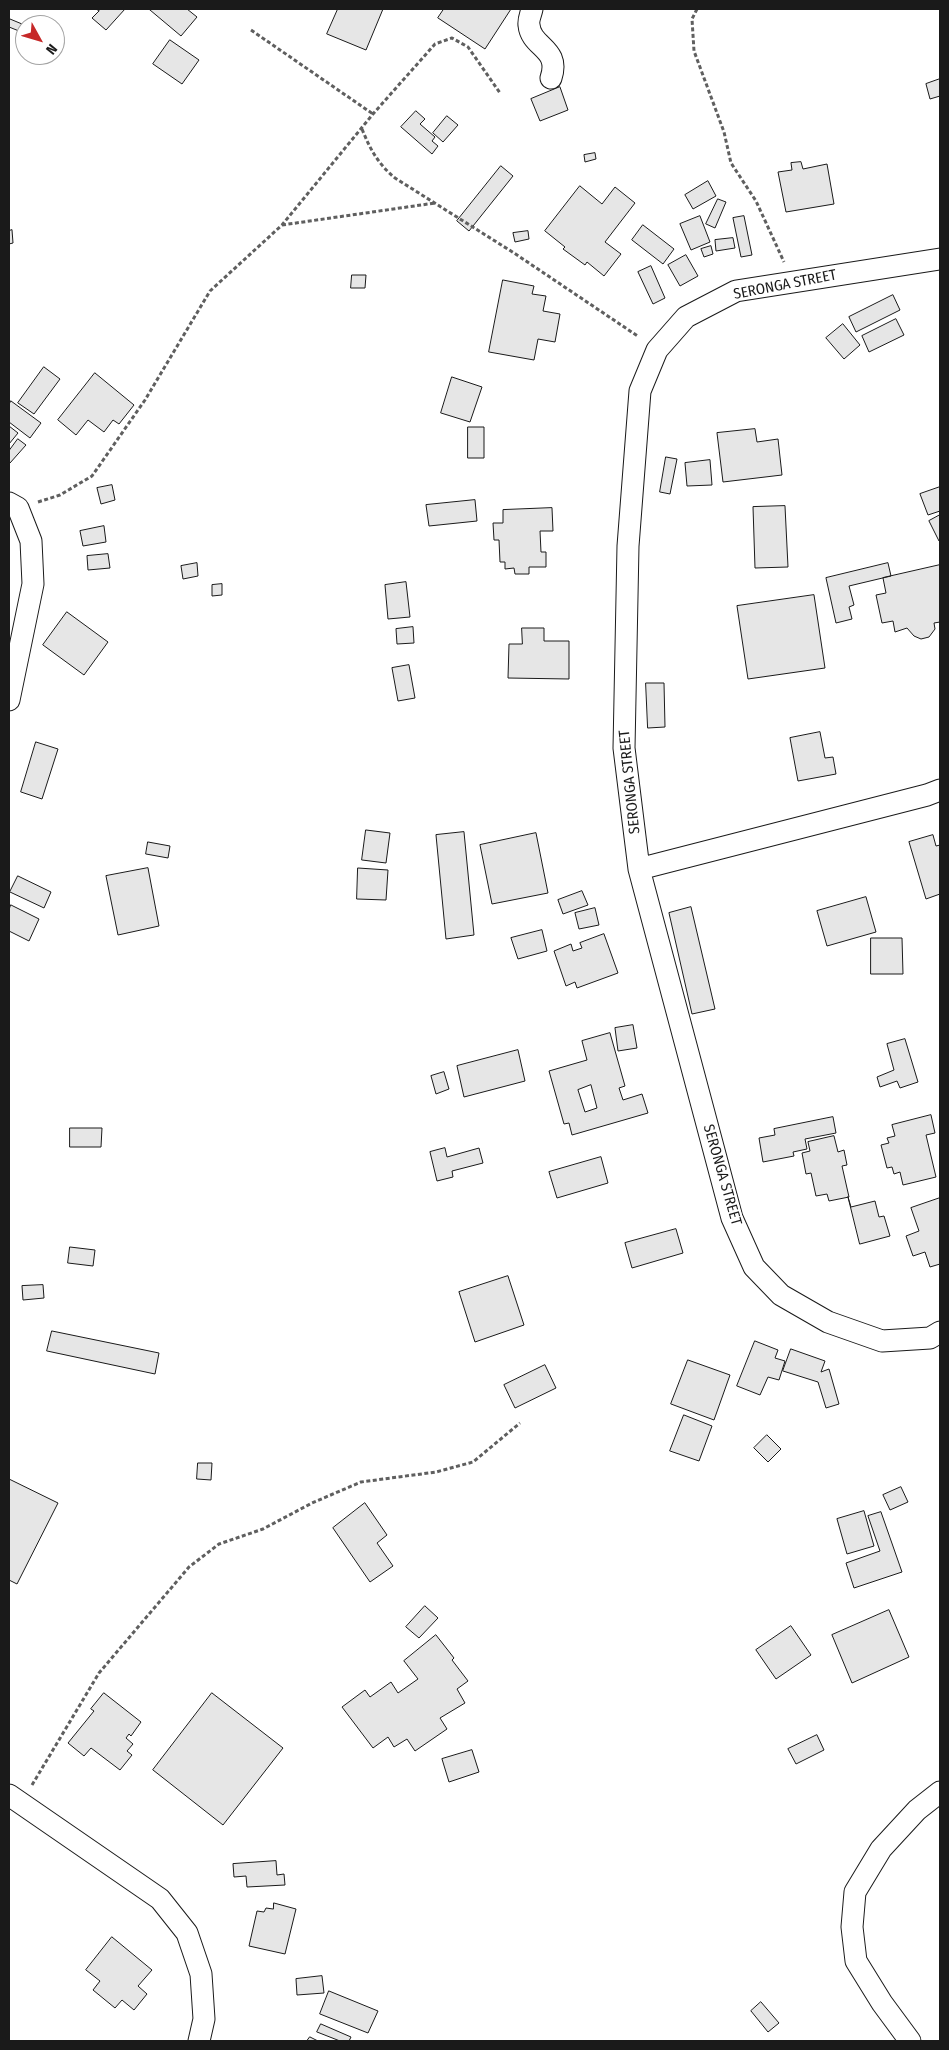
<!DOCTYPE html>
<html>
<head>
<meta charset="utf-8">
<style>
  body { margin:0 }
  #map { position:relative; width:949px; height:2050px; overflow:hidden; background:#fff; font-family:"Fira Sans Condensed",sans-serif }
  canvas { display:block }
  .frame { position:absolute; inset:0; border:10px solid #1a1a1a; pointer-events:none }
  .north { position:absolute; left:15px; top:15px; width:50px; height:50px; box-sizing:border-box; background:#fff; border:1px solid #a3a3a3; border-radius:50%; rotate:129deg; font-size:14px; font-weight:700; line-height:20px; text-align:center; color:#1a1a1a }
  .north::after { content:''; display:block; margin:auto; width:18px; height:22px; background:#c62828; clip-path:polygon(50% 0,100% 100%,50% 72%,0 100%) }
</style>
</head>
<body>
<div id="map">
<canvas width="949" height="2050"></canvas>
<div class="frame"></div>
<div class="north">N</div>
</div>
<script>
const g = document.querySelector('canvas').getContext('2d');
g.lineJoin = 'round';
function fill(path, color) {
  g.fillStyle = color;
  g.fill(path, 'evenodd');
}
function stroke(path, color, width, dash) {
  g.strokeStyle = color;
  g.lineWidth = width;
  g.lineCap = dash ? 'butt' : 'round';
  g.setLineDash(dash || []);
  g.stroke(path);
}
function drawText(font, color, halo, rows, align = 'center') {
  g.font = font + ' "Fira Sans Condensed",sans-serif';
  g.lineWidth = 4;
  g.setLineDash([]);
  g.textBaseline = 'middle';
  g.strokeStyle = halo;
  g.fillStyle = color;
  for (const [text, x, y, turn = 0] of rows) {
    g.save();
    g.translate(x, y);
    g.rotate((+turn || 0) * Math.PI / 180);
    g.textAlign = isNaN(turn) ? turn : align;
    if (halo) g.strokeText(text, 0, 0);
    g.fillText(text, 0, 0);
    g.restore();
  }
}
const building = new Path2D(`
  M 96,9 L 125,9 L 106,30 L 92,18 L 99,11 Z
  M 152,9 L 187,9 L 197,17 L 181,36 L 150,10 Z
  M 338,9 L 383,9 L 366,50 L 327,34 Z
  M 444,9 L 511,9 L 485,49 L 438,18 Z
  M 10,19 L 22,24 L 19,31 L 9,27 Z
  M 170,40 L 199,60 L 182,84 L 153,64 Z
  M 940,79 L 940,96 L 930,99 L 926,84 Z
  M 560,87 L 568,110 L 540,121 L 531,99 Z
  M 416,111 L 425,119 L 420,124 L 435,137 L 432,141 L 438,146 L 432,154 L 401,127 Z
  M 447,116 L 458,125 L 443,142 L 433,133 Z
  M 595,153 L 596,159 L 585,162 L 584,155 Z
  M 801,162 L 803,169 L 827,164 L 834,204 L 786,212 L 778,172 L 792,170 L 791,163 Z
  M 501,166 L 513,176 L 469,231 L 457,221 Z
  M 708,181 L 716,196 L 693,209 L 685,195 Z
  M 580,186 L 602,204 L 615,187 L 635,203 L 605,242 L 621,254 L 604,276 L 587,262 L 585,265 L 563,249 L 565,247 L 545,231 Z
  M 718,199 L 726,202 L 715,228 L 706,224 Z
  M 700,216 L 710,242 L 691,250 L 680,224 Z
  M 744,216 L 752,255 L 741,257 L 733,218 Z
  M 643,225 L 674,249 L 663,264 L 632,240 Z
  M 12,230 L 13,243 L 9,244 L 9,231 Z
  M 528,231 L 529,239 L 515,242 L 513,233 Z
  M 733,238 L 735,248 L 716,251 L 715,240 Z
  M 711,246 L 713,254 L 704,257 L 701,249 Z
  M 686,255 L 698,276 L 680,286 L 668,265 Z
  M 651,266 L 665,298 L 653,304 L 638,272 Z
  M 352,275 L 366,275 L 365,288 L 351,288 Z
  M 503,280 L 534,286 L 532,294 L 546,296 L 543,311 L 560,314 L 555,342 L 538,339 L 534,360 L 489,352 Z
  M 893,295 L 900,310 L 856,332 L 849,317 Z
  M 896,319 L 904,335 L 869,352 L 862,336 Z
  M 843,324 L 860,345 L 844,359 L 826,338 Z
  M 44,367 L 60,379 L 34,414 L 18,403 Z
  M 95,373 L 134,405 L 119,424 L 113,420 L 104,432 L 88,420 L 76,435 L 58,420 Z
  M 452,377 L 482,387 L 470,422 L 441,413 Z
  M 11,401 L 41,423 L 30,438 L 9,422 L 9,405 Z
  M 9,426 L 18,433 L 9,444 Z
  M 468,427 L 484,427 L 484,458 L 468,458 Z
  M 755,429 L 757,442 L 778,439 L 782,475 L 723,482 L 717,433 Z
  M 18,439 L 26,445 L 10,463 L 9,462 L 9,451 Z
  M 666,457 L 677,459 L 670,494 L 660,492 Z
  M 710,460 L 712,485 L 687,486 L 685,463 Z
  M 112,485 L 115,500 L 101,504 L 97,488 Z
  M 940,487 L 940,511 L 928,515 L 920,494 Z
  M 475,500 L 477,521 L 429,526 L 426,505 Z
  M 785,506 L 788,567 L 755,568 L 753,507 Z
  M 552,508 L 553,531 L 540,531 L 541,552 L 546,552 L 546,567 L 529,567 L 529,574 L 515,574 L 514,568 L 505,569 L 505,562 L 500,562 L 499,540 L 494,540 L 493,523 L 503,523 L 503,510 Z
  M 940,515 L 940,540 L 939,541 L 929,521 Z
  M 104,526 L 106,542 L 83,546 L 80,531 Z
  M 108,554 L 110,568 L 88,570 L 87,556 Z
  M 197,563 L 198,576 L 183,579 L 181,566 Z
  M 888,563 L 891,576 L 849,586 L 854,605 L 849,607 L 852,619 L 836,623 L 826,578 Z
  M 940,565 L 940,622 L 934,623 L 935,629 L 929,637 L 921,639 L 914,636 L 907,628 L 895,632 L 893,621 L 882,623 L 876,595 L 886,593 L 883,578 Z
  M 406,582 L 410,617 L 388,619 L 385,585 Z
  M 222,584 L 222,595 L 212,596 L 212,585 Z
  M 814,595 L 825,668 L 748,679 L 737,606 Z
  M 67,612 L 108,642 L 84,675 L 43,645 Z
  M 413,627 L 414,643 L 397,644 L 396,629 Z
  M 522,628 L 544,628 L 544,641 L 569,641 L 569,679 L 508,678 L 509,644 L 522,644 Z
  M 409,665 L 415,698 L 398,701 L 392,668 Z
  M 646,683 L 664,683 L 665,727 L 648,728 Z
  M 820,732 L 825,758 L 833,757 L 836,774 L 798,781 L 790,738 Z
  M 36,742 L 58,749 L 42,799 L 21,792 Z
  M 366,830 L 390,833 L 386,863 L 362,860 Z
  M 464,832 L 474,935 L 446,939 L 436,835 Z
  M 536,833 L 548,893 L 492,904 L 480,845 Z
  M 933,835 L 936,846 L 940,845 L 940,894 L 926,899 L 909,842 Z
  M 148,842 L 170,846 L 168,858 L 146,854 Z
  M 148,868 L 159,926 L 118,935 L 106,876 Z
  M 358,868 L 388,870 L 386,900 L 357,899 Z
  M 18,876 L 51,892 L 44,908 L 10,892 Z
  M 582,891 L 588,905 L 563,914 L 558,900 Z
  M 866,897 L 876,932 L 827,946 L 817,911 Z
  M 11,905 L 39,919 L 29,941 L 9,931 L 9,910 Z
  M 691,907 L 715,1009 L 692,1014 L 669,913 Z
  M 595,908 L 599,925 L 579,929 L 575,913 Z
  M 542,930 L 547,951 L 518,959 L 511,938 Z
  M 604,934 L 618,973 L 577,988 L 575,982 L 566,986 L 554,951 L 571,944 L 573,951 L 582,948 L 580,943 Z
  M 871,938 L 902,938 L 903,974 L 871,974 Z
  M 633,1025 L 637,1048 L 618,1051 L 615,1028 Z
  M 610,1033 L 625,1086 L 619,1088 L 623,1100 L 642,1094 L 648,1113 L 572,1135 L 569,1123 L 564,1124 L 549,1071 L 587,1060 L 582,1041 ZM 591,1085 L 597,1108 L 585,1112 L 578,1090 Z
  M 905,1039 L 918,1082 L 900,1088 L 897,1081 L 880,1087 L 877,1077 L 894,1070 L 887,1044 Z
  M 518,1050 L 525,1081 L 464,1097 L 457,1066 Z
  M 444,1072 L 449,1089 L 436,1094 L 431,1076 Z
  M 931,1115 L 935,1133 L 926,1135 L 936,1177 L 903,1185 L 900,1172 L 894,1174 L 892,1167 L 887,1168 L 881,1145 L 889,1143 L 887,1138 L 895,1136 L 892,1125 Z
  M 833,1117 L 836,1133 L 805,1139 L 807,1149 L 793,1152 L 794,1156 L 763,1162 L 759,1138 L 775,1135 L 774,1129 Z
  M 70,1128 L 102,1128 L 101,1147 L 70,1147 Z
  M 834,1136 L 838,1152 L 844,1150 L 847,1165 L 842,1166 L 849,1197 L 829,1201 L 827,1194 L 816,1196 L 811,1173 L 806,1174 L 802,1153 L 810,1151 L 808,1142 Z
  M 445,1148 L 447,1157 L 479,1148 L 483,1163 L 452,1171 L 453,1177 L 437,1181 L 430,1152 Z
  M 601,1157 L 608,1183 L 557,1198 L 549,1172 Z
  M 848,1197 L 851,1207 L 875,1201 L 879,1217 L 884,1216 L 890,1236 L 860,1244 Z
  M 940,1198 L 940,1264 L 930,1267 L 925,1252 L 913,1256 L 906,1236 L 919,1231 L 911,1208 Z
  M 676,1229 L 683,1253 L 632,1268 L 625,1243 Z
  M 70,1247 L 95,1250 L 93,1266 L 68,1263 Z
  M 508,1276 L 524,1325 L 475,1342 L 459,1292 Z
  M 43,1285 L 44,1298 L 23,1300 L 22,1286 Z
  M 52,1331 L 159,1353 L 155,1374 L 47,1351 Z
  M 755,1341 L 778,1350 L 775,1358 L 785,1361 L 779,1380 L 768,1377 L 760,1395 L 737,1386 Z
  M 791,1349 L 825,1361 L 821,1372 L 829,1369 L 839,1404 L 826,1408 L 818,1382 L 783,1371 Z
  M 688,1360 L 730,1375 L 714,1420 L 671,1404 Z
  M 545,1365 L 556,1388 L 515,1408 L 504,1385 Z
  M 684,1415 L 712,1426 L 699,1461 L 670,1451 Z
  M 767,1435 L 781,1449 L 768,1462 L 754,1448 Z
  M 198,1463 L 212,1463 L 211,1480 L 197,1479 Z
  M 9,1479 L 58,1503 L 17,1584 L 9,1580 Z
  M 901,1487 L 908,1502 L 890,1510 L 883,1495 Z
  M 365,1503 L 387,1535 L 377,1543 L 393,1566 L 370,1582 L 333,1528 Z
  M 864,1511 L 874,1546 L 847,1554 L 837,1519 Z
  M 881,1512 L 902,1572 L 854,1588 L 846,1563 L 880,1551 L 868,1516 Z
  M 425,1606 L 438,1618 L 419,1638 L 406,1627 Z
  M 889,1610 L 909,1657 L 852,1683 L 832,1635 Z
  M 791,1626 L 811,1655 L 776,1679 L 756,1650 Z
  M 436,1635 L 454,1658 L 452,1660 L 468,1681 L 457,1689 L 465,1703 L 440,1718 L 447,1729 L 415,1751 L 407,1739 L 394,1747 L 388,1737 L 373,1748 L 342,1707 L 365,1690 L 370,1697 L 391,1682 L 398,1693 L 418,1679 L 404,1661 Z
  M 104,1693 L 141,1722 L 131,1736 L 129,1734 L 126,1738 L 133,1744 L 127,1751 L 132,1755 L 120,1770 L 91,1748 L 84,1756 L 68,1743 L 94,1711 L 91,1709 Z
  M 212,1693 L 283,1748 L 223,1825 L 153,1770 Z
  M 817,1735 L 824,1750 L 796,1764 L 788,1749 Z
  M 472,1750 L 479,1772 L 449,1782 L 442,1759 Z
  M 276,1861 L 277,1875 L 284,1874 L 285,1885 L 247,1887 L 246,1876 L 234,1877 L 233,1864 Z
  M 274,1903 L 296,1909 L 285,1954 L 249,1946 L 257,1911 L 264,1912 L 266,1908 L 273,1909 Z
  M 112,1937 L 152,1970 L 138,1986 L 147,1994 L 134,2010 L 122,2000 L 115,2008 L 93,1990 L 100,1981 L 86,1970 Z
  M 322,1976 L 324,1993 L 297,1995 L 296,1979 Z
  M 329,1991 L 378,2011 L 368,2033 L 320,2014 Z
  M 761,2002 L 779,2023 L 768,2032 L 751,2011 Z
  M 321,2024 L 351,2037 L 349,2041 L 340,2041 L 317,2032 Z
  M 310,2037 L 318,2041 L 307,2041 Z`);
fill(building, '#e6e6e6');
stroke(building, '#1a1a1a', 1);
const minor = new Path2D(`
  M 532,9 C 531,14 528,20 529,25 C 531,48 561,48 551,78
  M 940,259 L 736,291 L 686,317 L 657,350 L 640,391 L 628,546 L 624,748 L 639,869 L 732,1218 L 754,1267 L 781,1295 L 828,1322 L 882,1341 L 930,1338 L 940,1332
  M 9,503 L 18,508 L 31,541 L 33,584 L 9,700
  M 639,869 L 927,795 L 940,790
  M 9,1795 L 160,1899 L 187,1933 L 201,1974 L 204,2019 L 199,2041
  M 910,2041 L 882,2003 L 856,1961 L 852,1927 L 855,1892 L 881,1849 L 917,1810 L 940,1792`);
stroke(minor, '#1a1a1a', 23);
stroke(new Path2D(`
  M 697,9 L 692,19 L 694,51 L 724,132 L 731,163 L 756,201 L 784,262
  M 251,30 L 373,114
  M 362,129 C 370,149 378,164 395,178 L 514,253 L 639,337
  M 282,225 L 435,203
  M 38,502 L 60,495 L 92,476 L 145,400 L 210,291 L 282,225 L 373,114 L 435,44 L 452,38 L 468,47 L 500,93
  M 32,1785 L 99,1673 L 189,1567 L 219,1544 L 263,1529 L 312,1503 L 361,1482 L 436,1472 L 473,1462 L 520,1423`), '#5f5f5f', 3, [4, 2.5]);
stroke(minor, '#fff', 21);
drawText('15px', '#1a1a1a', '#fff', [
  ["SERONGA STREET",785,285,-11],
  ["SERONGA STREET",630,782,-96],
  ["SERONGA STREET",722,1175,74]
]);
</script>
</body>
</html>
